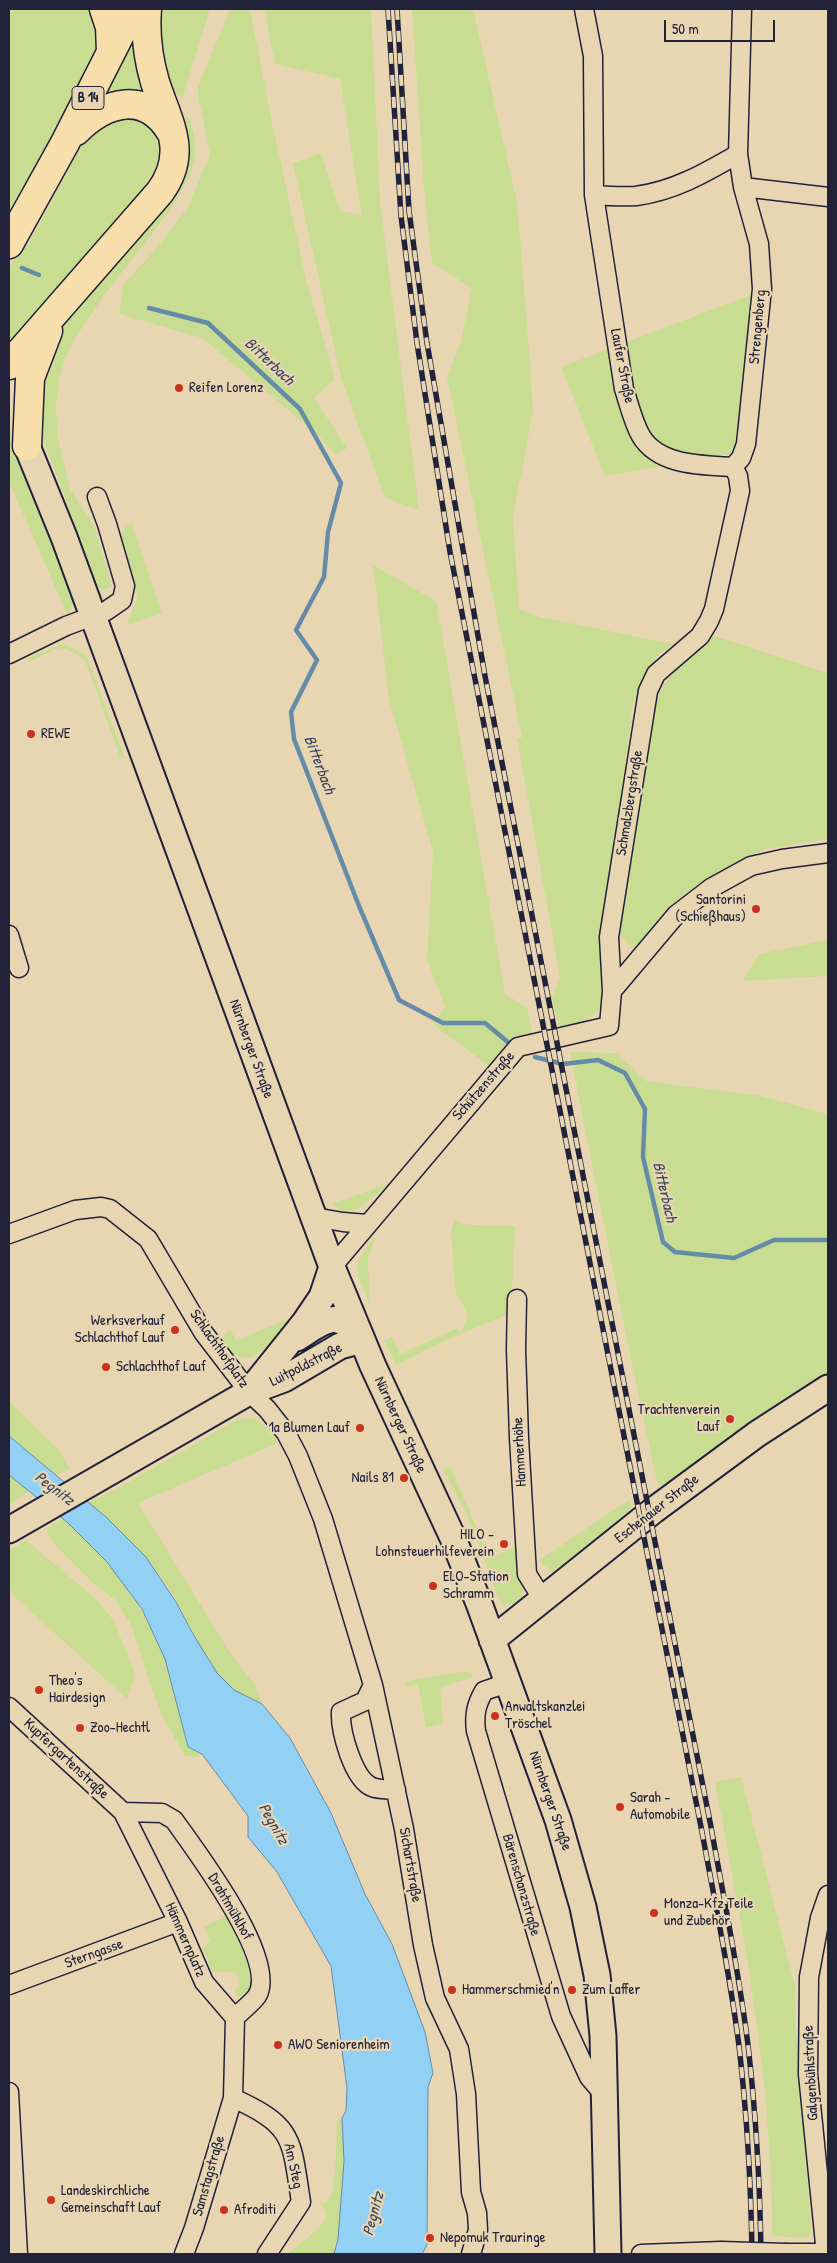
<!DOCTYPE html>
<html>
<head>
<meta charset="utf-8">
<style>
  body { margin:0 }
  #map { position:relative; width:837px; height:2263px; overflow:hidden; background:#e8d6b3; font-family:"Patrick Hand",sans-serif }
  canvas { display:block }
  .frame { position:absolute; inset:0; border:10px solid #22223b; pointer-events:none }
  .scale { position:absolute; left:664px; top:20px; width:111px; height:22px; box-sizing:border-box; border:2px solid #22223b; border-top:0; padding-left:6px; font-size:15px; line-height:18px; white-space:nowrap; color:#22223b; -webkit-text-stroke:4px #e8d6b3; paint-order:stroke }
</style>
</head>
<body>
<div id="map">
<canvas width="837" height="2263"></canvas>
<div class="frame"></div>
<div class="scale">50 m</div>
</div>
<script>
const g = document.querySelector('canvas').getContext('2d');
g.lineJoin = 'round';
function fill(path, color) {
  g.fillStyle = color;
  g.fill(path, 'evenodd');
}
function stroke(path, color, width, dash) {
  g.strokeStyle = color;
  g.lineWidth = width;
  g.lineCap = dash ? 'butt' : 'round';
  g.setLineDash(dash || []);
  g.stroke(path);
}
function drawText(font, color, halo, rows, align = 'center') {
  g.font = font + ' "Patrick Hand",sans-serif';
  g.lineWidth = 4.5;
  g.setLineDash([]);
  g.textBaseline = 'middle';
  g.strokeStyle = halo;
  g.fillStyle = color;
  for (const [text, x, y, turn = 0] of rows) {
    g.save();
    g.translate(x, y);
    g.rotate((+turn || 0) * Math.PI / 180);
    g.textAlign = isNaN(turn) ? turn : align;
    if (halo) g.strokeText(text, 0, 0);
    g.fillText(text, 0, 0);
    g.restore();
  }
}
fill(new Path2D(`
  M 15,9 L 98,9 L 99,49 L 9,220 L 9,15 Z
  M 158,9 L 210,9 L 182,99 L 162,76 Z
  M 230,9 L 250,9 L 272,123 L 307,283 L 335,379 L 314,398 L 347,448 L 336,455 L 316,433 L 202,338 L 119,314 L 123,285 L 161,243 L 188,207 L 210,155 L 203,117 L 198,100 L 198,87 Z
  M 264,9 L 371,9 L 380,201 L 419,510 L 385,498 L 341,378 L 293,163 L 321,153 L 340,211 L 362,215 L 340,79 L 275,64 Z
  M 412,9 L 473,9 L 517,202 L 530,362 L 533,412 L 513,515 L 519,609 L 540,617 L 673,644 L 657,656 L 633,705 L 606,910 L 602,957 L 603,1002 L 594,1015 L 579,1026 L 560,1029 L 552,998 L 560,977 L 517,738 L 524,737 L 522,737 L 447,377 L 460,345 L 472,288 L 432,263 L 424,190 Z
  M 137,18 L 157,100 L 104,100 L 100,91 Z
  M 126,110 L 161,135 L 165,153 L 160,173 L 9,356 L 9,267 L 20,249 L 28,245 L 91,128 Z
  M 182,118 L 190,118 L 195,137 L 195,157 L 189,178 L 168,213 L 106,293 L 80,331 L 67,353 L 60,376 L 56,401 L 57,433 L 70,489 L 94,525 L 112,587 L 102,590 L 97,586 L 42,436 L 36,403 L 51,347 L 67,316 L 182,178 L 189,143 Z
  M 753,294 L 739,452 L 605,476 L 561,367 Z
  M 9,426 L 75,600 L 68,616 L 9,482 Z
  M 132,524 L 162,613 L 126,626 L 138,596 L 121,533 L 128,525 Z
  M 373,565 L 436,601 L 505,994 L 527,1007 L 533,1035 L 513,1040 L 490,1067 L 433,1024 L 445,1007 L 427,959 L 433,852 L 389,699 Z
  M 709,634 L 828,673 L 828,839 L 765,849 L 725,869 L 684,896 L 656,924 L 640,948 L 632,948 L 620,934 L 653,705 C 666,676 688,656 709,634 Z
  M 62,644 L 86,654 L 125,759 L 120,757 L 85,660 L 68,650 L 57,648 L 30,662 L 27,658 Z
  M 828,940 L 828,976 L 742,981 L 759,954 Z
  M 570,1052 L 616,1053 L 646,1081 L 761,1096 L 828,1114 L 828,1376 L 710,1458 L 658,1487 L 621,1311 Z
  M 394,1181 L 357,1209 C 347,1213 341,1212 333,1204 Z
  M 454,1220 L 471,1225 L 515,1226 L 511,1313 L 444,1341 L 396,1365 L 384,1341 L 392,1337 L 400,1354 L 458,1328 L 461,1333 L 468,1316 L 460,1299 L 456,1295 L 451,1233 Z
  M 375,1235 L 368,1260 L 370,1305 C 355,1266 350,1270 375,1235 Z
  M 313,1299 L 304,1314 L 255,1356 C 238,1362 232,1353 221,1341 L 226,1333 L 231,1330 L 236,1341 L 303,1312 L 300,1304 Z
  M 9,1401 L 59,1450 L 70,1469 L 56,1475 L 9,1436 Z
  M 254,1418 L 273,1433 L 278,1443 L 138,1503 L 229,1651 L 254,1684 L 262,1704 C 253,1700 243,1696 235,1691 C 208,1673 193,1629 177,1602 C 154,1564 123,1530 89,1502 L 116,1489 L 238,1419 Z
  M 450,1466 L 490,1558 L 519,1545 L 524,1590 L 521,1599 L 513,1604 L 504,1605 L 499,1599 L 467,1515 L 443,1469 Z
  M 9,1475 L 30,1491 L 9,1504 Z
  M 630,1499 L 632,1518 L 553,1572 L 538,1561 Z
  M 62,1518 C 107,1556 144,1603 165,1658 C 175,1686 181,1718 188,1747 L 201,1753 L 196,1757 L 185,1756 L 164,1719 L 152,1690 L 131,1625 L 115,1600 L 95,1585 L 53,1543 L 46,1529 Z
  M 26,1540 L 97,1600 L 114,1621 L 135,1674 L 127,1699 L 15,1597 L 9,1588 L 9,1551 Z
  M 465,1671 L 470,1673 L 474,1677 L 440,1687 L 443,1723 L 426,1728 L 418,1684 L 406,1687 L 404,1682 Z
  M 741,1777 L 795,1986 L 795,2015 L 811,2229 L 809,2238 L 772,2236 C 773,2083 743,1932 715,1782 Z
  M 230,1913 C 238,1931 265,1984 243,1998 L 236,1996 L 235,1988 L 237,1989 L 240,1982 L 239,1977 L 233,1972 L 217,1972 L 212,1970 L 202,1947 L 211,1942 L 204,1927 Z
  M 342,2118 C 344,2162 345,2211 334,2254 L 287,2254 L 318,2229 L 327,2217 L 321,2201 L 325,2203 L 332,2195 L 336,2158 L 337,2120 Z`), '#c9dd92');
const water = new Path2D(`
  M 9,1436 L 106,1517 L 146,1557 L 176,1602 L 193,1634 L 217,1673 L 234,1690 L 262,1704 L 290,1738 L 331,1813 L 365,1894 L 392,1944 L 425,2032 L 433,2073 L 428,2087 L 427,2245 L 422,2254 L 334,2254 L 338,2239 L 344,2161 L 342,2118 L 346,2111 L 347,2088 L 331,1966 L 277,1872 L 248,1837 L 248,1816 L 202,1754 L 188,1747 L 165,1659 L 142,1609 L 107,1562 L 67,1522 L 9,1475 Z`);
fill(water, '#92d1f3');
stroke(water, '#658ba9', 1);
stroke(new Path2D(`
  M 22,268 L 39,275
  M 149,308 L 208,323 L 300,409 L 341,483 L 328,532 L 324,577 L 296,630 L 317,660 L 291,712 L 294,739 L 359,906 L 399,1000 L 443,1023 L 485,1023 L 509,1043
  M 535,1057 L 563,1064 L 598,1060 L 625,1073 L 645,1109 L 643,1157 L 663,1242 L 675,1252 L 734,1258 L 774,1240 L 828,1240`), '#658ba9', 4.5);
const street = new Path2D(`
  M 584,9 L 593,56 L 594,195 L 624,389 C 629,404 633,422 641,436 C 659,466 702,465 733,467
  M 743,187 L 828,197
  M 594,195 C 607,196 622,197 636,196 C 674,191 705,173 738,154
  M 9,654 L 66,626 L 106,611 L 122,600 L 125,586 L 107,524 L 97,497
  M 9,935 L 19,968
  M 612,991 L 676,915 L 711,888 L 751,866 L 782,859 L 828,853
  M 314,1217 L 343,1222 L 367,1224
  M 9,1234 L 75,1210 L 101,1207 L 110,1209 L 148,1239 L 203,1332 L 249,1392 L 267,1409 L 286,1433 L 298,1456 L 323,1519 L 373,1685 L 404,1829 L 423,1945 L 435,1998 L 459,2049 L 466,2094 L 471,2192 L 477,2213 L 478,2230 L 471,2254
  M 332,1267 L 518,1047 L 609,1026 L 612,991 L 609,937 L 648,691 L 656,674 L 700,636 L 709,621 L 714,609 L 740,491 L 738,476 L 733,467 L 741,458 L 746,444 L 762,289 L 759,244 L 743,187 L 738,154 L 742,9
  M 517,1299 L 516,1350 L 519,1438 L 527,1574 L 543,1600
  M 507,1683 L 484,1691 C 476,1705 474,1715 476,1731 L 561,2016 L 589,2077 L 604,2095
  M 373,1685 L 365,1701 L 341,1712 C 340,1731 353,1779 372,1787 C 379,1790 389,1789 396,1790
  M 9,1707 L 123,1812 L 178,1922 L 204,1982 L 235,2018 L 233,2098 L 194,2228 L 184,2254
  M 123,1812 L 162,1813 L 174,1820 C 196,1851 279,1960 257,1996 C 252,2003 241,2011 235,2018
  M 9,1985 L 178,1922
  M 9,2092 L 18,2254
  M 233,2098 C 295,2126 291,2139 301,2202 L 267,2254
  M 786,2253 L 828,2253
  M 641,2254 L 721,2251
  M 826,2254 L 808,2074 L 809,1977 L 820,1918 L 828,1895`);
const secondary = new Path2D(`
  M 27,446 L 64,537 L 332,1267 L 373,1366 L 453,1538 L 480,1606 L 558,1820 L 583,1907 L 597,1975 L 603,2036 L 608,2254
  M 297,1338 C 309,1331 329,1313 343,1322 C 349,1326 355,1333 360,1339
  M 249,1392 L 305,1322 L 322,1297 L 332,1267
  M 9,1530 L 249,1392 L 284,1379 L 340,1346 L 362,1340
  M 492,1640 L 654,1510 L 757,1434 L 828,1388`);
const primary = new Path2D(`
  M 104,9 L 110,27 L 111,52
  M 76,131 C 106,101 146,90 171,132
  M 9,244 L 65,143 L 133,9
  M 9,365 L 160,192 C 189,152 168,123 155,82 C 148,58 145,33 147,9
  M 27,446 L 30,378 L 48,331`);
stroke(street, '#22223b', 21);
stroke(secondary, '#22223b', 29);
stroke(primary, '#22223b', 31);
stroke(street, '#e8d6b3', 18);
stroke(secondary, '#e8d6b3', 25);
stroke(primary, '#f8deab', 28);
const rail = new Path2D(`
  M 388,9 L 401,216 L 417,343 L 450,552 L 702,1832 C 715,1903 730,1974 739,2046 C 747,2115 751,2185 752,2254
  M 397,9 L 409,211 L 427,343 L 485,676 L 711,1827 C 724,1900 739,1972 748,2045 C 756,2114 760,2185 761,2254`);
stroke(rail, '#22223b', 5.5);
stroke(rail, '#e8d6b3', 4, [11]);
const streetBridge = new Path2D(`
  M 721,2251 L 786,2253`);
stroke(streetBridge, '#22223b', 21, []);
stroke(streetBridge, '#e8d6b3', 18);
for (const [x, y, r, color] of [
  [179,388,5,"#c8321e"],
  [31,734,5,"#c8321e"],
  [756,909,5,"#c8321e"],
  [175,1330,5,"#c8321e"],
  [106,1367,5,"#c8321e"],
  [730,1419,5,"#c8321e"],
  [360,1428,5,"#c8321e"],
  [404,1478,5,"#c8321e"],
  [504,1544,5,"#c8321e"],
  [433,1586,5,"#c8321e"],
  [39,1690,5,"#c8321e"],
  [495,1716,5,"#c8321e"],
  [80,1728,5,"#c8321e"],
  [620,1807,5,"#c8321e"],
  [654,1913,5,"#c8321e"],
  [452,1990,5,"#c8321e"],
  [572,1990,5,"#c8321e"],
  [278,2045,5,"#c8321e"],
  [51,2200,5,"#c8321e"],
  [224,2210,5,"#c8321e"],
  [430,2238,5,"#c8321e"]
]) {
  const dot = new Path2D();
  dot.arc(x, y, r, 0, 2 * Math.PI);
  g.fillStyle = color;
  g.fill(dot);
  stroke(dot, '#e8d6b3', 2);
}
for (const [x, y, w] of [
  [88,98,32]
]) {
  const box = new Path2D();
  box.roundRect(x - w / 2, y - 11.5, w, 23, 4);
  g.fillStyle = '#e8d6b3';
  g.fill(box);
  stroke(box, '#22223b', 1);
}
drawText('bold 14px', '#22223b', null, [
  ["B 14",88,98]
]);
drawText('15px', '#22223b', '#e8d6b3', [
  ["Strengenberg",758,327,-85],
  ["Laufer Straße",622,366,79],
  ["Schmalzbergstraße",630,803,-81],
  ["Nürnberger Straße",251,1049,70],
  ["Schützenstraße",484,1086,-49],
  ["Schlachthofplatz",219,1349,55],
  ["Luitpoldstraße",306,1365,-27],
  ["Nürnberger Straße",400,1425,65],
  ["Hammerhöhe",520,1452,-93],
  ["Eschenauer Straße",657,1509,-38],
  ["Kupfergartenstraße",66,1759,43],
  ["Nürnberger Straße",550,1801,71],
  ["Sichartstraße",410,1865,80],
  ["Bärenschanzstraße",521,1885,74],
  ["Drahtmühlhof",230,1907,60],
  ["Hämmernplatz",185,1940,66],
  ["Sterngasse",94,1954,-20],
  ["Galgenbühlstraße",811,2073,-93],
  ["Am Steg",293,2166,78],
  ["Samstagstraße",209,2176,-74]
]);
drawText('15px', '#22223b', '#e8d6b3', [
  ["Reifen Lorenz",189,388],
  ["REWE",41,734],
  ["Santorini",746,900,"right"],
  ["(Schießhaus)",746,917,"right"],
  ["Werksverkauf",165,1321,"right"],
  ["Schlachthof Lauf",165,1338,"right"],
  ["Schlachthof Lauf",116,1367],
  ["Trachtenverein",720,1410,"right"],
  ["Lauf",720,1427,"right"],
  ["1a Blumen Lauf",350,1428,"right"],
  ["Nails 81",394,1478,"right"],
  ["HILO -",494,1535,"right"],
  ["Lohnsteuerhilfeverein",494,1552,"right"],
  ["ELO-Station",443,1577],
  ["Schramm",443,1594],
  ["Theo's",49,1681],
  ["Hairdesign",49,1698],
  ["Anwaltskanzlei",505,1707],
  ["Tröschel",505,1724],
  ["Zoo-Hechtl",90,1728],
  ["Sarah -",630,1798],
  ["Automobile",630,1815],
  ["Monza-Kfz Teile",664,1904],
  ["und Zubehör",664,1921],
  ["Hammerschmied'n",462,1990],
  ["Zum Laffer",582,1990],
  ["AWO Seniorenheim",288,2045],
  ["Landeskirchliche",61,2191],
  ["Gemeinschaft Lauf",61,2208],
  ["Afroditi",234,2210],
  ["Nepomuk Trauringe",440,2238]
], 'left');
drawText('italic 16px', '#384560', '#e8d6b3', [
  ["Bitterbach",269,362,43],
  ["Bitterbach",319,765,69],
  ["Bitterbach",664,1192,77],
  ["Pegnitz",54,1489,37],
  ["Pegnitz",273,1824,60],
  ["Pegnitz",374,2214,-75]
]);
</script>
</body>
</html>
